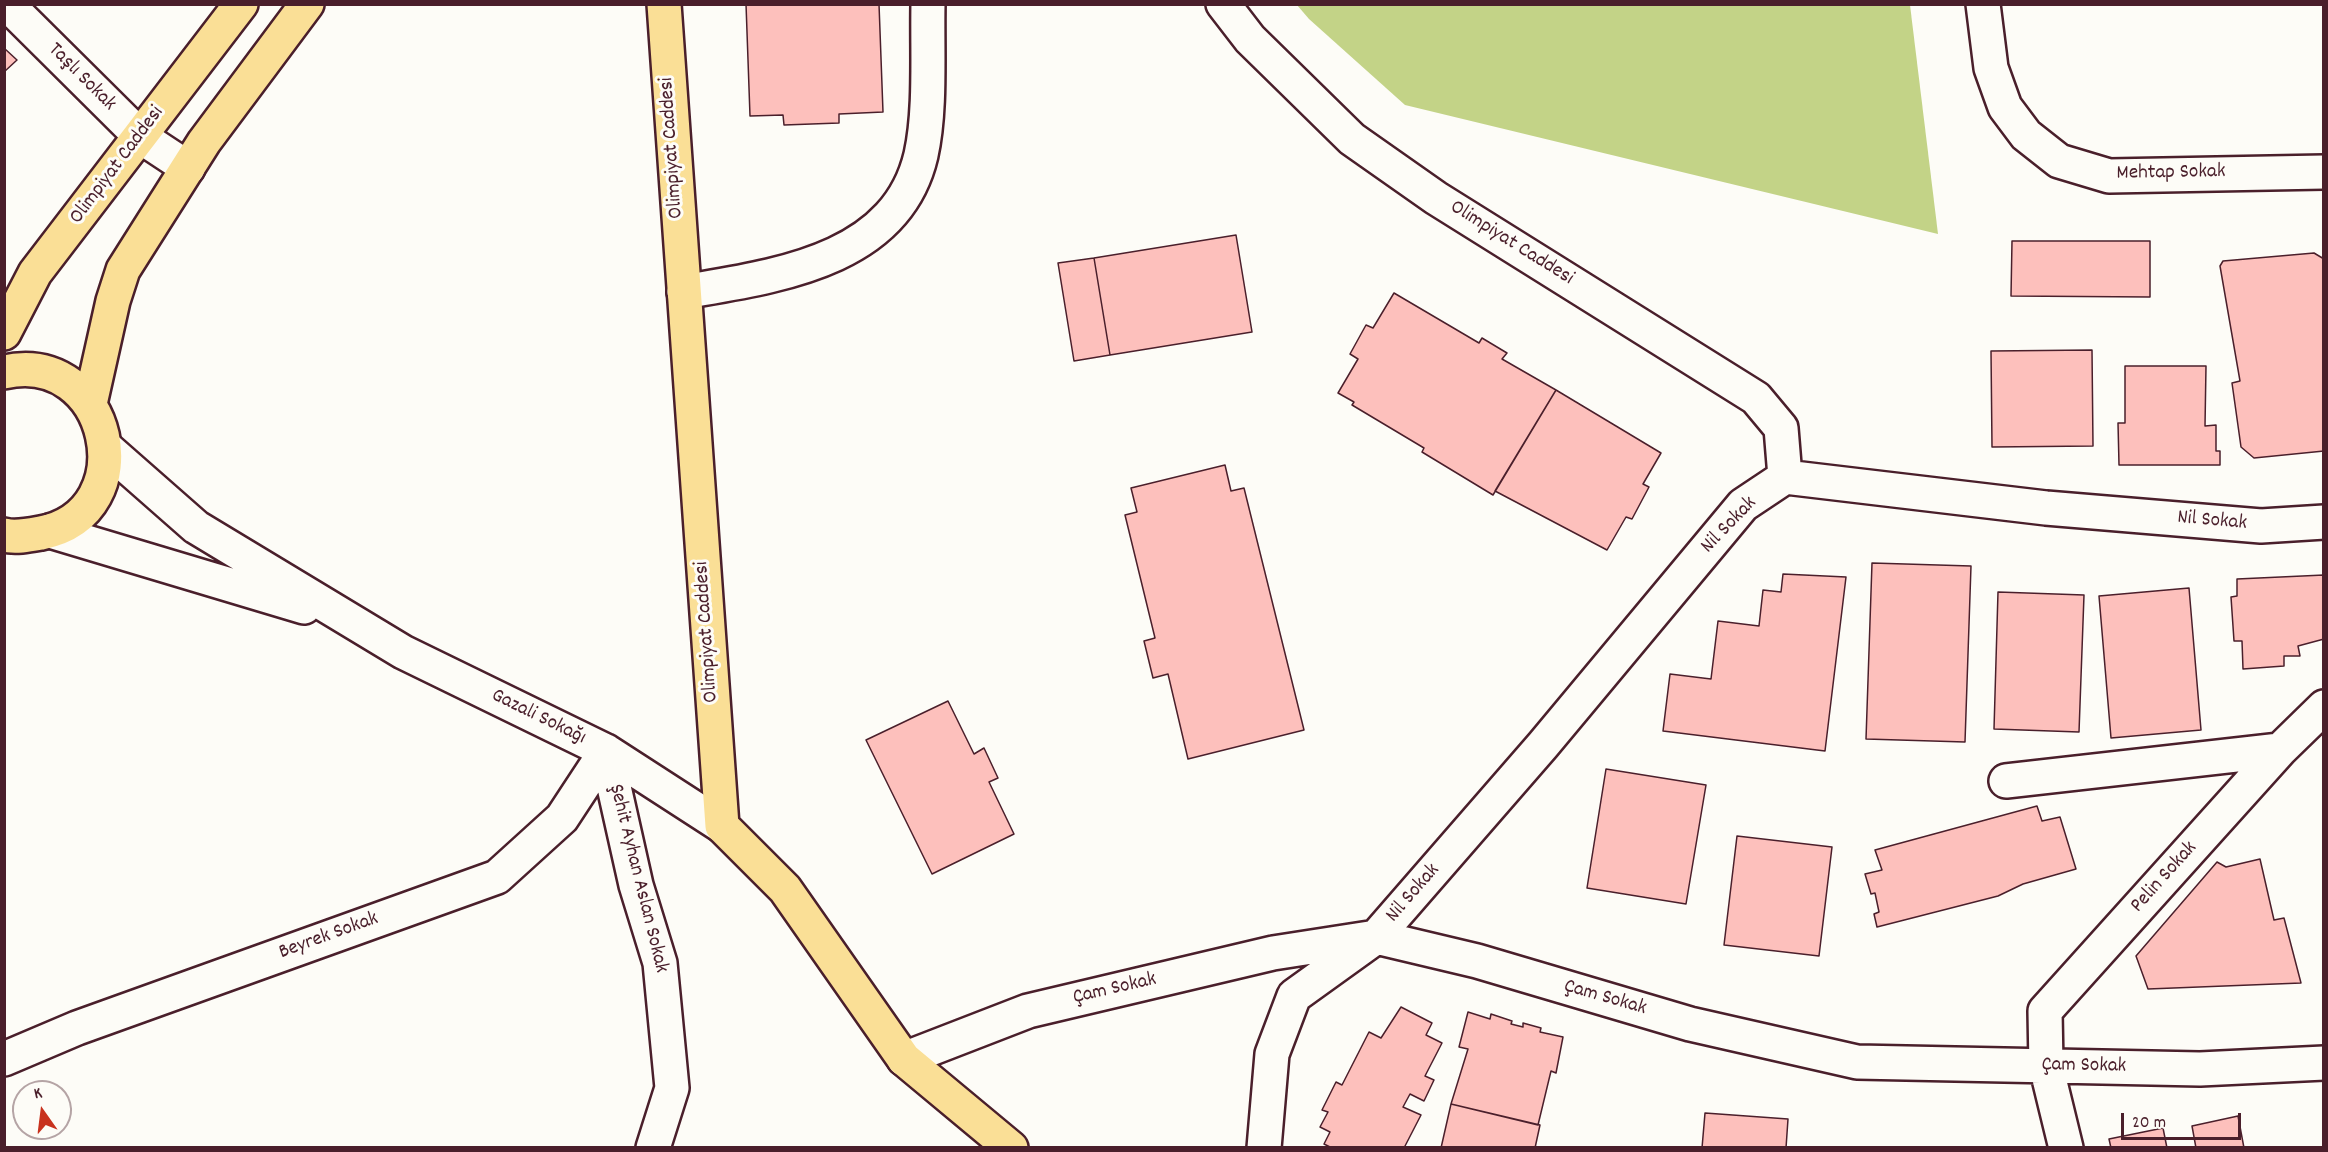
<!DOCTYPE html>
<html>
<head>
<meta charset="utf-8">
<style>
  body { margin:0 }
  #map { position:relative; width:2328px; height:1152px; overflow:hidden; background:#fdfcf7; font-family:Dekko,sans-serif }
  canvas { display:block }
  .frame { position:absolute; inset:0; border:6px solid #4a1f2b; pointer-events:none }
  .north { position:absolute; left:12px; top:1080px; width:60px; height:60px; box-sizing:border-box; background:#fdfcf7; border:2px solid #b5a4a5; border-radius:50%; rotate:346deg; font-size:16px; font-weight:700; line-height:24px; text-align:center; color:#4a1f2b }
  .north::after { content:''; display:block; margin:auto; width:21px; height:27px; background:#c8321e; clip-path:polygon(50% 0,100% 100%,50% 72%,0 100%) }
  .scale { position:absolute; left:2121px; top:1113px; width:120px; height:27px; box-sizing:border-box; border:3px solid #4a1f2b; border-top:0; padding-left:8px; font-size:18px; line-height:21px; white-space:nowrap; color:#4a1f2b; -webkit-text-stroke:4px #fdfcf7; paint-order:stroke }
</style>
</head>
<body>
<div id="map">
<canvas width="2328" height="1152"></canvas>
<div class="frame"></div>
<div class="north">K</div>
<div class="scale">20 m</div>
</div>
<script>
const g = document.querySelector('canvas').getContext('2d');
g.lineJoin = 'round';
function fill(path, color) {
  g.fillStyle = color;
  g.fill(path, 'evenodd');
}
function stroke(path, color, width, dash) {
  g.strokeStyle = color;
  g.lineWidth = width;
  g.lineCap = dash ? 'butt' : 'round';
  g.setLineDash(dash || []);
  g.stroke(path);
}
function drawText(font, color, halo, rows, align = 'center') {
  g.font = font + ' Dekko,sans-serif';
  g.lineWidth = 6;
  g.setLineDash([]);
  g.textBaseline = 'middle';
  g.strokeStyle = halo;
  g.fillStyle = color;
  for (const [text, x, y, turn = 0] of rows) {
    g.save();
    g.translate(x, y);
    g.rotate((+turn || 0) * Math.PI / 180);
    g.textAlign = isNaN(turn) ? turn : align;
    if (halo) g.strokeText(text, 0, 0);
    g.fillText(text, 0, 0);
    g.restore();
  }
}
fill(new Path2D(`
  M 1297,5 L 1910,5 L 1938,234 L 1405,105 L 1309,19 Z`), '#c3d387');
const building = new Path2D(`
  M 746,4 L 879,4 L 883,112 L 839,114 L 839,123 L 784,125 L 783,115 L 750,116 Z
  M 4,48 L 17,60 L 4,72 Z
  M 1236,235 L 1252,332 L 1110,355 L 1094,258 Z
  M 2012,241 L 2150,241 L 2150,297 L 2011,296 Z
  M 2314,253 L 2324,259 L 2324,451 L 2254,458 L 2241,447 L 2232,383 L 2240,381 L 2220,266 L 2223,261 Z
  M 1094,258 L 1110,355 L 1074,361 L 1058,263 Z
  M 1394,293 L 1479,343 L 1482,338 L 1507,353 L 1502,359 L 1556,390 L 1493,495 L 1422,452 L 1424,448 L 1352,405 L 1354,402 L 1338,393 L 1358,359 L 1350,354 L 1366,325 L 1373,328 Z
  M 2092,350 L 2093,446 L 1992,447 L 1991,351 Z
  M 2125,366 L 2206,366 L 2205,426 L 2216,425 L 2216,451 L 2220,451 L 2220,465 L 2119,465 L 2118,423 L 2125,423 Z
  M 1556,390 L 1661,453 L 1643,484 L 1649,487 L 1632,519 L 1626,517 L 1607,550 L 1495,491 Z
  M 1225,465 L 1231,491 L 1244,488 L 1304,730 L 1188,759 L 1168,674 L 1153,678 L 1144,641 L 1155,638 L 1125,515 L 1137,512 L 1131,488 Z
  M 1872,563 L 1971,566 L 1965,742 L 1866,739 Z
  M 1783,574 L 1846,577 L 1825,751 L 1663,731 L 1670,674 L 1711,679 L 1718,621 L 1759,626 L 1763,590 L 1781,592 Z
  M 2324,575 L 2324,639 L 2298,646 L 2300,656 L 2284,656 L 2284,666 L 2243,669 L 2242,641 L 2234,641 L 2231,597 L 2237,596 L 2237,579 Z
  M 2189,588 L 2201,730 L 2111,738 L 2099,596 Z
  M 1998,592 L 2084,595 L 2079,732 L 1994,729 Z
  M 948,701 L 974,754 L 984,748 L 998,778 L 989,782 L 1014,834 L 932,874 L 866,740 Z
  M 1606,769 L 1706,785 L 1686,904 L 1587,888 Z
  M 2037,806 L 2042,821 L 2060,817 L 2076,869 L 2023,884 L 1998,896 L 1877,927 L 1874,914 L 1879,912 L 1875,893 L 1871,894 L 1865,874 L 1882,870 L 1875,850 Z
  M 1737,836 L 1832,847 L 1819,956 L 1724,945 Z
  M 2260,859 L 2274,920 L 2284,918 L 2301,983 L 2148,989 L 2136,956 L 2217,862 L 2226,867 Z
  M 1401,1007 L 1432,1023 L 1426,1035 L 1442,1043 L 1425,1076 L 1434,1080 L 1424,1101 L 1410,1094 L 1403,1107 L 1421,1115 L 1404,1148 L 1332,1148 L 1324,1144 L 1330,1132 L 1320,1127 L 1328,1112 L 1322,1110 L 1336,1082 L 1342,1085 L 1369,1032 L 1381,1038 Z
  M 1468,1012 L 1490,1019 L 1491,1014 L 1512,1021 L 1511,1024 L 1523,1027 L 1523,1023 L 1541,1028 L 1540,1032 L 1563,1037 L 1556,1073 L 1551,1071 L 1538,1125 L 1451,1104 L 1468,1049 L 1459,1047 Z
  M 1451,1104 L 1540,1125 L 1535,1148 L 1441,1148 Z
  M 1705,1113 L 1788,1119 L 1786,1148 L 1702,1148 Z
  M 2238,1116 L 2244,1148 L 2196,1148 L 2192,1126 Z
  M 2163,1128 L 2167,1148 L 2111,1148 L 2109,1139 Z`);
fill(building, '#fdc0bc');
stroke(building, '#4a1f2b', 1.5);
const minor = new Path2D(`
  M 7,4 L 141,137 L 188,168
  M 1223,4 L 1250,39 L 1352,139 L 1436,198 L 1756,398 L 1781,428 L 1785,477
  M 1983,4 L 1991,68 L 2005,107 L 2026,135 L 2059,161 L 2109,176 L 2324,172
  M 684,292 C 775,276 896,262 921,155 C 931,110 927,52 928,4
  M 105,447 L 196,527 L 403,652 L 606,751 L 722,826
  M 50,531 L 304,607
  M 606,751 L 636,885 L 660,963 L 672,1088 L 653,1148
  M 2006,781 L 2280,750
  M 4,1059 L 77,1028 L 497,877 L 562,818 L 606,751
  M 904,1059 L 1028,1011 L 1273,953 L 1376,937 L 1477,961 L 1690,1024 L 1857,1062 L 2200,1069 L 2324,1063
  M 1264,1148 L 1272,1054 L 1294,996 L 1376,937 L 1543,745 L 1743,505 L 1785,477 L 2046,508 L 2261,526 L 2324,522
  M 2066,1148 L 2046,1066 L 2045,1011 L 2280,750 L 2324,707`);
const major = new Path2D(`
  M 664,4 L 722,826 L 785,889 L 904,1059 L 1011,1148
  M 4,333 L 35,273 L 241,4
  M 4,372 C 111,348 147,512 41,533 C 30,535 15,538 4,535
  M 90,404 L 113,301 L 123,270 L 204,142 L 307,4`);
stroke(minor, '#4a1f2b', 38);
stroke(major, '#4a1f2b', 38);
stroke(minor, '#fdfcf7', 33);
stroke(major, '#fadf96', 33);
drawText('21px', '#4a1f2b', '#fdfcf7', [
  ["Taşlı Sokak",81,78,45],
  ["Olimpiyat Caddesi",673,148,-94],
  ["Olimpiyat Caddesi",118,166,-53],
  ["Mehtap Sokak",2171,174,-1],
  ["Olimpiyat Caddesi",1511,244,32],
  ["Nil Sokak",2212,522,5],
  ["Nil Sokak",1730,526,-46],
  ["Olimpiyat Caddesi",708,632,-94],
  ["Gazali Sokağı",538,718,26],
  ["Pelin Sokak",2165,878,-48],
  ["Şehit Ayhan Aslan Sokak",637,879,76],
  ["Nil Sokak",1414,894,-49],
  ["Beyrek Sokak",329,937,-20],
  ["Çam Sokak",1115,990,-13],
  ["Çam Sokak",1605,999,16],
  ["Çam Sokak",2084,1067,1]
]);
</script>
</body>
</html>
